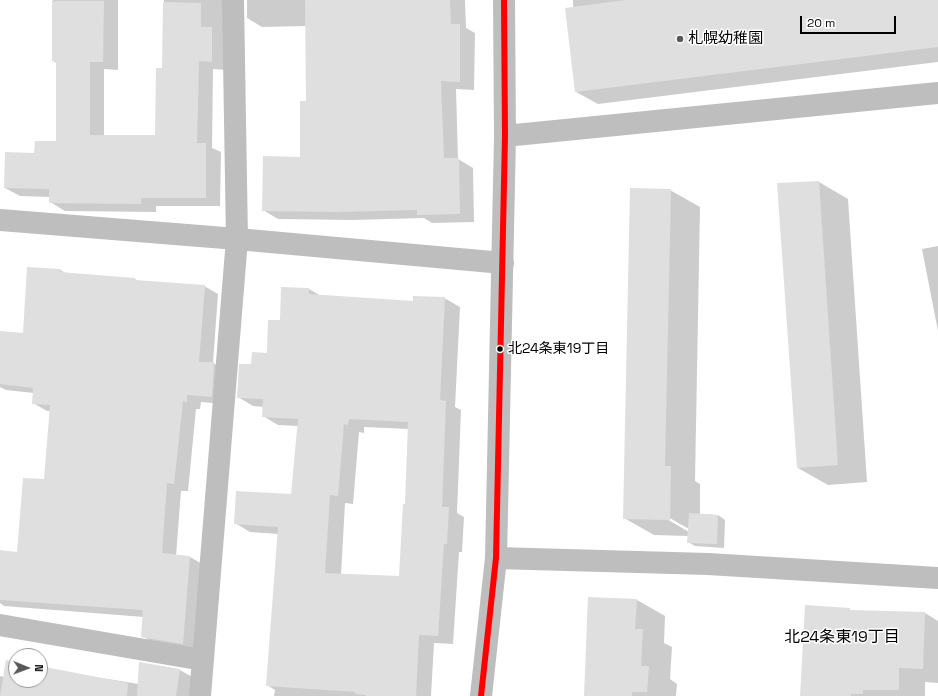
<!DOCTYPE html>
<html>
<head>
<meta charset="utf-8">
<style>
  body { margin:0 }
  #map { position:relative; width:938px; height:696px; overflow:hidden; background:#fff; font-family:"Space Grotesk",sans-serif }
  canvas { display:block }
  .north { position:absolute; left:8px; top:648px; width:40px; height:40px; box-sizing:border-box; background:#fff; border:1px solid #999; border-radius:50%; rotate:91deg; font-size:11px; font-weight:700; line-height:16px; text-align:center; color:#000 }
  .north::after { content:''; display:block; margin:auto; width:14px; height:18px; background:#595959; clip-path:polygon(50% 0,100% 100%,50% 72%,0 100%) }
  .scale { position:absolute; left:800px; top:16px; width:96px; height:18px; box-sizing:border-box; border:2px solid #000; border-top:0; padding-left:5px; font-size:12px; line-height:14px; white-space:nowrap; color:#000; -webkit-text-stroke:3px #fff; paint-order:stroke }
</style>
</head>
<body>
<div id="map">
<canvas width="938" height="696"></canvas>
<div class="north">N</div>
<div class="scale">20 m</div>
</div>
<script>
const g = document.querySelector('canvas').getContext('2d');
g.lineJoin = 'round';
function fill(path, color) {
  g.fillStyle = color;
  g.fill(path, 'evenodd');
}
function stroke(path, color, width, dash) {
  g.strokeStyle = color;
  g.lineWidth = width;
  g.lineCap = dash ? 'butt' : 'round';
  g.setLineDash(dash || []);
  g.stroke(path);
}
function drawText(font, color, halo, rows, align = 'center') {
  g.font = font + ' "Space Grotesk","Noto Sans JP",sans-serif';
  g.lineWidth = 3;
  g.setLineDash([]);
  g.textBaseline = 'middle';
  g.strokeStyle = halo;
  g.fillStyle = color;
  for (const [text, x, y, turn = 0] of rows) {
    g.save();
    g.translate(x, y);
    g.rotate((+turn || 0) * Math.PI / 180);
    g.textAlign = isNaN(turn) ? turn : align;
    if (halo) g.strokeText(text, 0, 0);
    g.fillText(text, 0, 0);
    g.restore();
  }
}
fill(new Path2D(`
  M 53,0 L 118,0 L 118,70 L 104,69 L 104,136 L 156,136 L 163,69 L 164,0 L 239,0 L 226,70 L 213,69 L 212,148 L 221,152 L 220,206 L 156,206 L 156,212 L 65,211 L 50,202 L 50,197 L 20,196 L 5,188 L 35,154 L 57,142 L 57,63 L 53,61 Z
  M 247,0 L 465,0 L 466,28 L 475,33 L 474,90 L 456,89 L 458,159 L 473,168 L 474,222 L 432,223 L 424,218 L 353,220 L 278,219 L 263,210 L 301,158 L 307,102 L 306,26 L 262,27 L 247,18 Z
  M 573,0 L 938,0 L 938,62 L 598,104 L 576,92 Z
  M 819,182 L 848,199 L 867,482 L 828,485 L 798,468 Z
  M 670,190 L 700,207 L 695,481 L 700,484 L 700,514 L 718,515 L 725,520 L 724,548 L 695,546 L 688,542 L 688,536 L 654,535 L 624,518 ZM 666,516 L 689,529 L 689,532 L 665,518 Z
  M 938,246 L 938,331 L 922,249 Z
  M 60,270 L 67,274 L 135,279 L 140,282 L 204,286 L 218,294 L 213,363 L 228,371 L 225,404 L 201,402 L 200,409 L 196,409 L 188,491 L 181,491 L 176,556 L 190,557 L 204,565 L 197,651 L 156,644 L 142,636 L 144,617 L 4,606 L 0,603 L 0,551 L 18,553 L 45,480 L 50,411 L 47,411 L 33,403 L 34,393 L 6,390 L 0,387 L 0,332 L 24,334 Z
  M 309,289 L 321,296 L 414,302 L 444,298 L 460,307 L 455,407 L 461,410 L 457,513 L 464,517 L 462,552 L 459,552 L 453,644 L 434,643 L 431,696 L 274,696 L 275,690 L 267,685 L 279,534 L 250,532 L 235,523 L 292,496 L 298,426 L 278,425 L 263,416 L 264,407 L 253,406 L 238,397 L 252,365 L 268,354 L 281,321 ZM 364,427 L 409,429 L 406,505 L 400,577 L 341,575 L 345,503 L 353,504 L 359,432 L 364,433 Z
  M 637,600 L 665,616 L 664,643 L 672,647 L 670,679 L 677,684 L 676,696 L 585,696 Z
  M 849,609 L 853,611 L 925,613 L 938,621 L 938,683 L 925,682 L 925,696 L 801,696 Z
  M 16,663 L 16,680 L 40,680 L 40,668 L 139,684 L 140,663 L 180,670 L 194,678 L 191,696 L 0,696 L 0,676 L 4,677 Z`), '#0003');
fill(new Path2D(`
  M 305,0 L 450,0 L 451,24 L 460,24 L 460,82 L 441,81 L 444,158 L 459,158 L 460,214 L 417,215 L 417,210 L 337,212 L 262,211 L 263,156 L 300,157 L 300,101 L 306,101 Z
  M 626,0 L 938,0 L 938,47 L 575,92 L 565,8 Z
  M 52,1 L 104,1 L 103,62 L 90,62 L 90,135 L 155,135 L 156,68 L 162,68 L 163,2 L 201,3 L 201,27 L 212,27 L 212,62 L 199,61 L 197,143 L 206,143 L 206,198 L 141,198 L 141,204 L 49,203 L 49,189 L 4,188 L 5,152 L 34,153 L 35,141 L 56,141 L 56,61 L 52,61 Z
  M 819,181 L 838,465 L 797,468 L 777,183 Z
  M 630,188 L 671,189 L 665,466 L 671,466 L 670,520 L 623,519 Z
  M 27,267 L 61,269 L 60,272 L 135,278 L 135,280 L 205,285 L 199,362 L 214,362 L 212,397 L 187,395 L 187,402 L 183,401 L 174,484 L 167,483 L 162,553 L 190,556 L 183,644 L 141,637 L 143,610 L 0,600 L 0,550 L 17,552 L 23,478 L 44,479 L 50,405 L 32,404 L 33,388 L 0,384 L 0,331 L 23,333 Z
  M 281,287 L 309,288 L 309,294 L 413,301 L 413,296 L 445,297 L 440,400 L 446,401 L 442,507 L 449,507 L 447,544 L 444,544 L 438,636 L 419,635 L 416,696 L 366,696 L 366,695 L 355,694 L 356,692 L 266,686 L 278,527 L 234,524 L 236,491 L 291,494 L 298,419 L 262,417 L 263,399 L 237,398 L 239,364 L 251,364 L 252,352 L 267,353 L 268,320 L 280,320 ZM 349,419 L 408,422 L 405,504 L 403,504 L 399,576 L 325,573 L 330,495 L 338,496 L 344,424 L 348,425 Z
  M 689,513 L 718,515 L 717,544 L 687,543 Z
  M 588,597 L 637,599 L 635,629 L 643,629 L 641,666 L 649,666 L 647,692 L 632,692 L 632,696 L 584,696 Z
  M 805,605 L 850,608 L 850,610 L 925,612 L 923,669 L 899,668 L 899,690 L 863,690 L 863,694 L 851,694 L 851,696 L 800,696 Z
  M 6,660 L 16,662 L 16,680 L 40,680 L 40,666 L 128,683 L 127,696 L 0,696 Z
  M 139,662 L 180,669 L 176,696 L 137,696 Z`), '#dfdfdf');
stroke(new Path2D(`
  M 0,220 L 237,239 L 503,263
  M 496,558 L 708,564 L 938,578
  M 0,625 L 203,660
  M 200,696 L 237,239 L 233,0`), '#bebebe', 22);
stroke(new Path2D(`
  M 505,136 L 938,93
  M 481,696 L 496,558 L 505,136 L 504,0`), '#bebebe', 22);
stroke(new Path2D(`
  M 481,696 L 496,558 L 505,136 L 504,0`), '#f00', 6);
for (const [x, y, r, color] of [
  [680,39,4,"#595959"],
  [500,349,3.5,"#000"]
]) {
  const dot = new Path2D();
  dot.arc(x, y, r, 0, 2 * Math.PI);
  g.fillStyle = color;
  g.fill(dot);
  stroke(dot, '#fff', 1.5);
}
drawText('14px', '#000', '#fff', [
  ["北24条東19丁目",508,349]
], 'left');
drawText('15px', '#000', '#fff', [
  ["札幌幼稚園",688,39]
], 'left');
drawText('16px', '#000', '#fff', [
  ["北24条東19丁目",842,638]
]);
</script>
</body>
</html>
